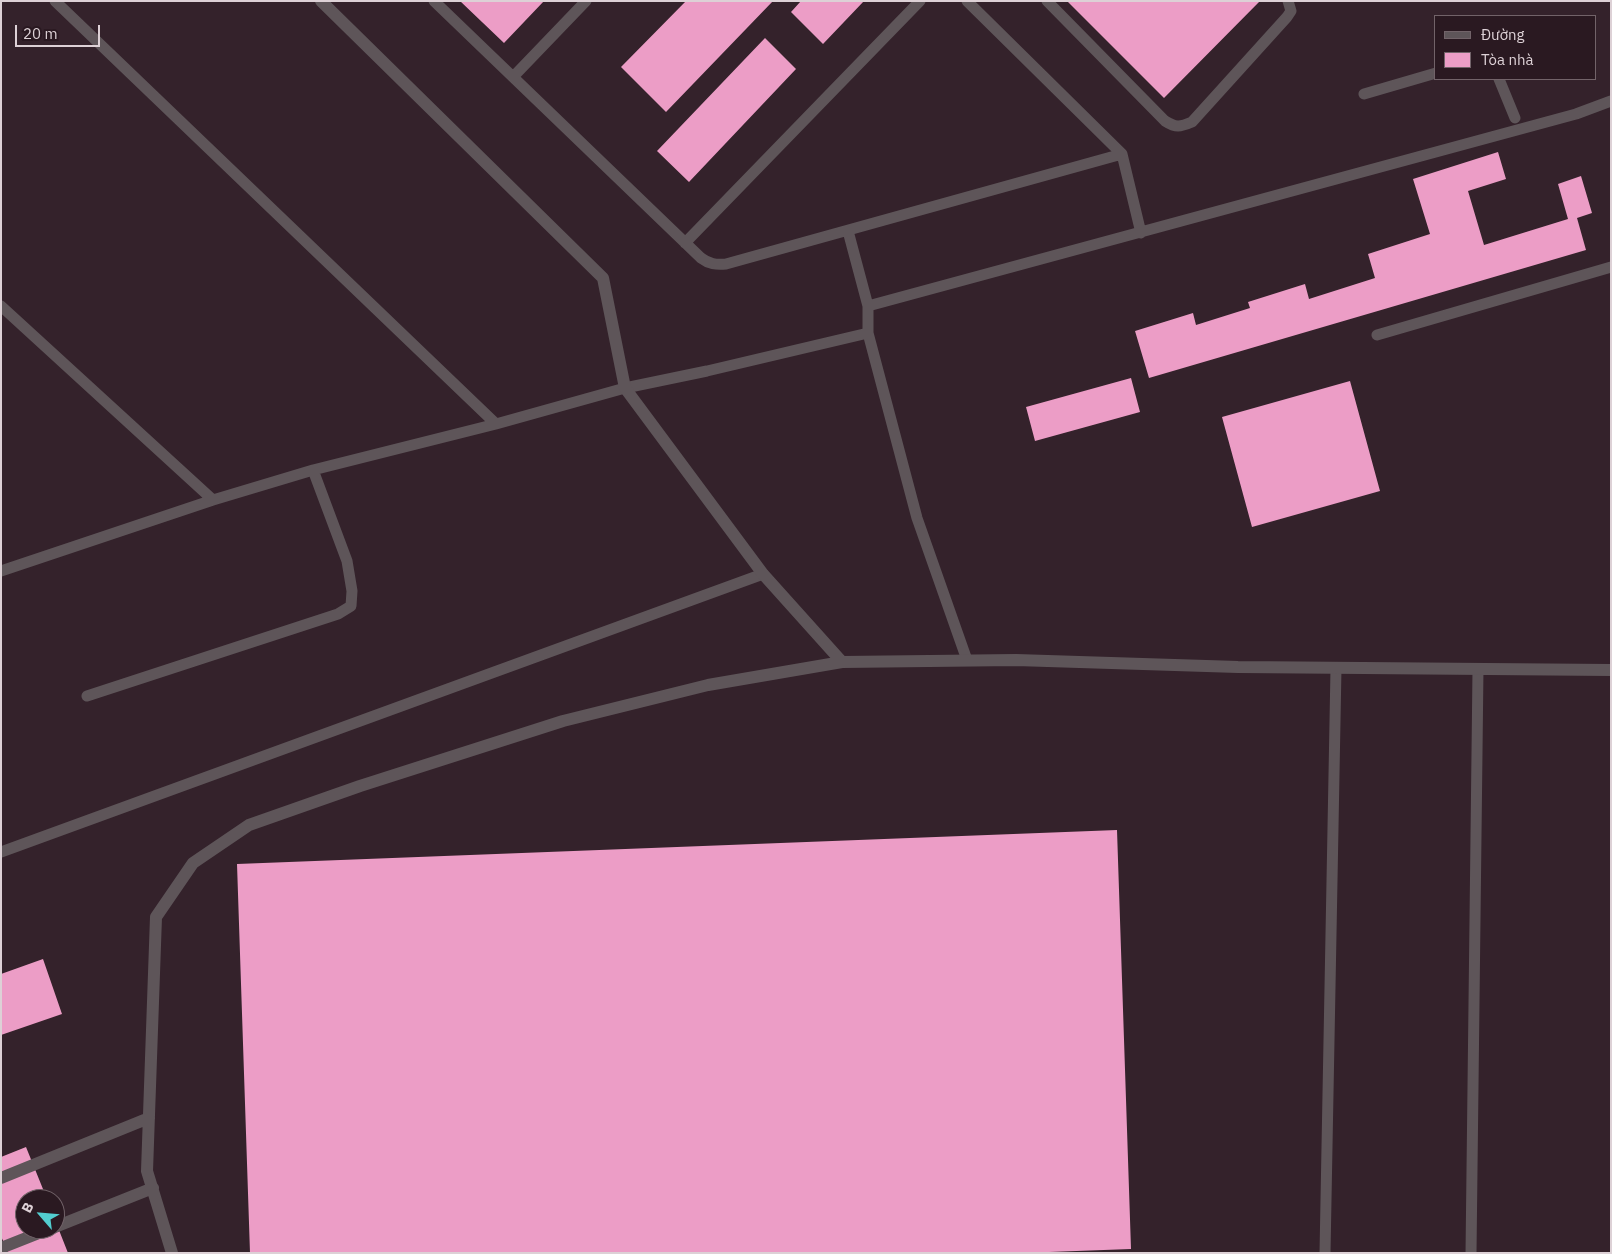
<!DOCTYPE html>
<html>
<head>
<meta charset="utf-8">
<style>
  body { margin:0 }
  #map { position:relative; width:1612px; height:1254px; overflow:hidden; background:#34222b; font-family:"IBM Plex Sans",sans-serif }
  canvas { display:block }
  .frame { position:absolute; inset:0; border:2px solid #ddd1d6; pointer-events:none }
  .legend { position:absolute; left:1434px; top:15px; width:162px; height:65px; box-sizing:border-box; background:#2a1921; border:1px solid #726369; margin:0; padding:6px 9px; list-style:none; font-size:15px; color:#ddd1d6 }
  .legend li { display:flex; align-items:center; gap:10px; height:25px }
  .legend b { width:25px; border:1px solid #726369 }
  .north { position:absolute; left:15px; top:1189px; width:50px; height:50px; box-sizing:border-box; background:#2a1921; border:1px solid #726369; border-radius:50%; rotate:297deg; font-size:14px; font-weight:700; line-height:20px; text-align:center; color:#ddd1d6 }
  .north::after { content:''; display:block; margin:auto; width:18px; height:22px; background:#52cdcf; clip-path:polygon(50% 0,100% 100%,50% 72%,0 100%) }
  .scale { position:absolute; left:15px; top:25px; width:85px; height:22px; box-sizing:border-box; border:2px solid #ddd1d6; border-top:0; padding-left:6px; font-size:15px; line-height:18px; white-space:nowrap; color:#ddd1d6; -webkit-text-stroke:4px #2a1921; paint-order:stroke }
</style>
</head>
<body>
<div id="map">
<canvas width="1612" height="1254"></canvas>
<div class="frame"></div>
<ul class="legend">
<li><b style="height:6px;background:#5e5559"></b>Đường</li>
<li><b style="height:14px;background:#ec9dc6"></b>Tòa nhà</li>
</ul>
<div class="north">B</div>
<div class="scale">20 m</div>
</div>
<script>
const g = document.querySelector('canvas').getContext('2d');
g.lineJoin = 'round';
function fill(path, color) {
  g.fillStyle = color;
  g.fill(path, 'evenodd');
}
function stroke(path, color, width, dash) {
  g.strokeStyle = color;
  g.lineWidth = width;
  g.lineCap = dash ? 'butt' : 'round';
  g.setLineDash(dash || []);
  g.stroke(path);
}
fill(new Path2D(`
  M 460,1 L 544,1 L 504,43 Z
  M 686,1 L 773,1 L 666,112 L 621,67 Z
  M 801,1 L 864,1 L 823,44 L 791,12 Z
  M 1067,1 L 1260,1 L 1164,98 Z
  M 765,38 L 796,69 L 689,182 L 657,151 Z
  M 1498,152 L 1506,179 L 1468,191 L 1484,245 L 1568,219 L 1558,184 L 1581,176 L 1592,213 L 1577,218 L 1586,250 L 1149,378 L 1135,331 L 1193,313 L 1196,325 L 1250,308 L 1248,302 L 1305,284 L 1309,299 L 1375,278 L 1368,254 L 1430,234 L 1413,179 Z
  M 1131,378 L 1140,412 L 1035,441 L 1026,407 Z
  M 1350,381 L 1380,491 L 1252,527 L 1222,417 Z
  M 1117,830 L 1131,1249 L 1022,1253 L 250,1253 L 237,864 Z
  M 43,959 L 62,1014 L 1,1035 L 1,974 Z
  M 26,1147 L 47,1199 L 25,1199 L 25,1229 L 55,1229 L 55,1220 L 68,1253 L 8,1253 L 1,1236 L 1,1157 Z`), '#ec9dc6');
stroke(new Path2D(`
  M 55,1 L 496,424
  M 434,1 L 701,258 C 709,264 716,265 726,264 L 1122,154 L 967,1
  M 1047,1 L 1165,121 C 1176,128 1180,127 1192,122 L 1287,17 L 1291,11 L 1288,1
  M 513,77 L 586,1
  M 1499,79 L 1515,118
  M 1364,94 L 1436,73
  M 1122,154 L 1141,233
  M 848,231 L 868,306 L 868,333 L 917,518 L 967,660
  M 685,243 L 920,1
  M 1,306 L 213,500
  M 868,306 L 1576,114 L 1611,101
  M 1377,335 L 1611,267
  M 1,571 L 213,500 L 313,470 L 496,424 L 625,388 L 707,371 L 868,333
  M 87,696 L 338,614 L 351,606 L 352,591 L 347,561 L 313,470
  M 1,852 L 763,574
  M 1325,1253 L 1336,668
  M 1471,1253 L 1478,669`), '#5e5559', 11);
stroke(new Path2D(`
  M 321,1 L 603,278 L 625,388 L 763,574 L 842,662
  M 1,1178 L 149,1118
  M 55,1227 L 153,1188
  M 1,1248 L 49,1229
  M 172,1253 L 147,1171 L 156,917 L 193,863 L 249,825 L 360,786 L 563,721 L 708,685 L 842,662 L 1016,660 L 1238,667 L 1611,670`), '#5e5559', 12);
</script>
</body>
</html>
